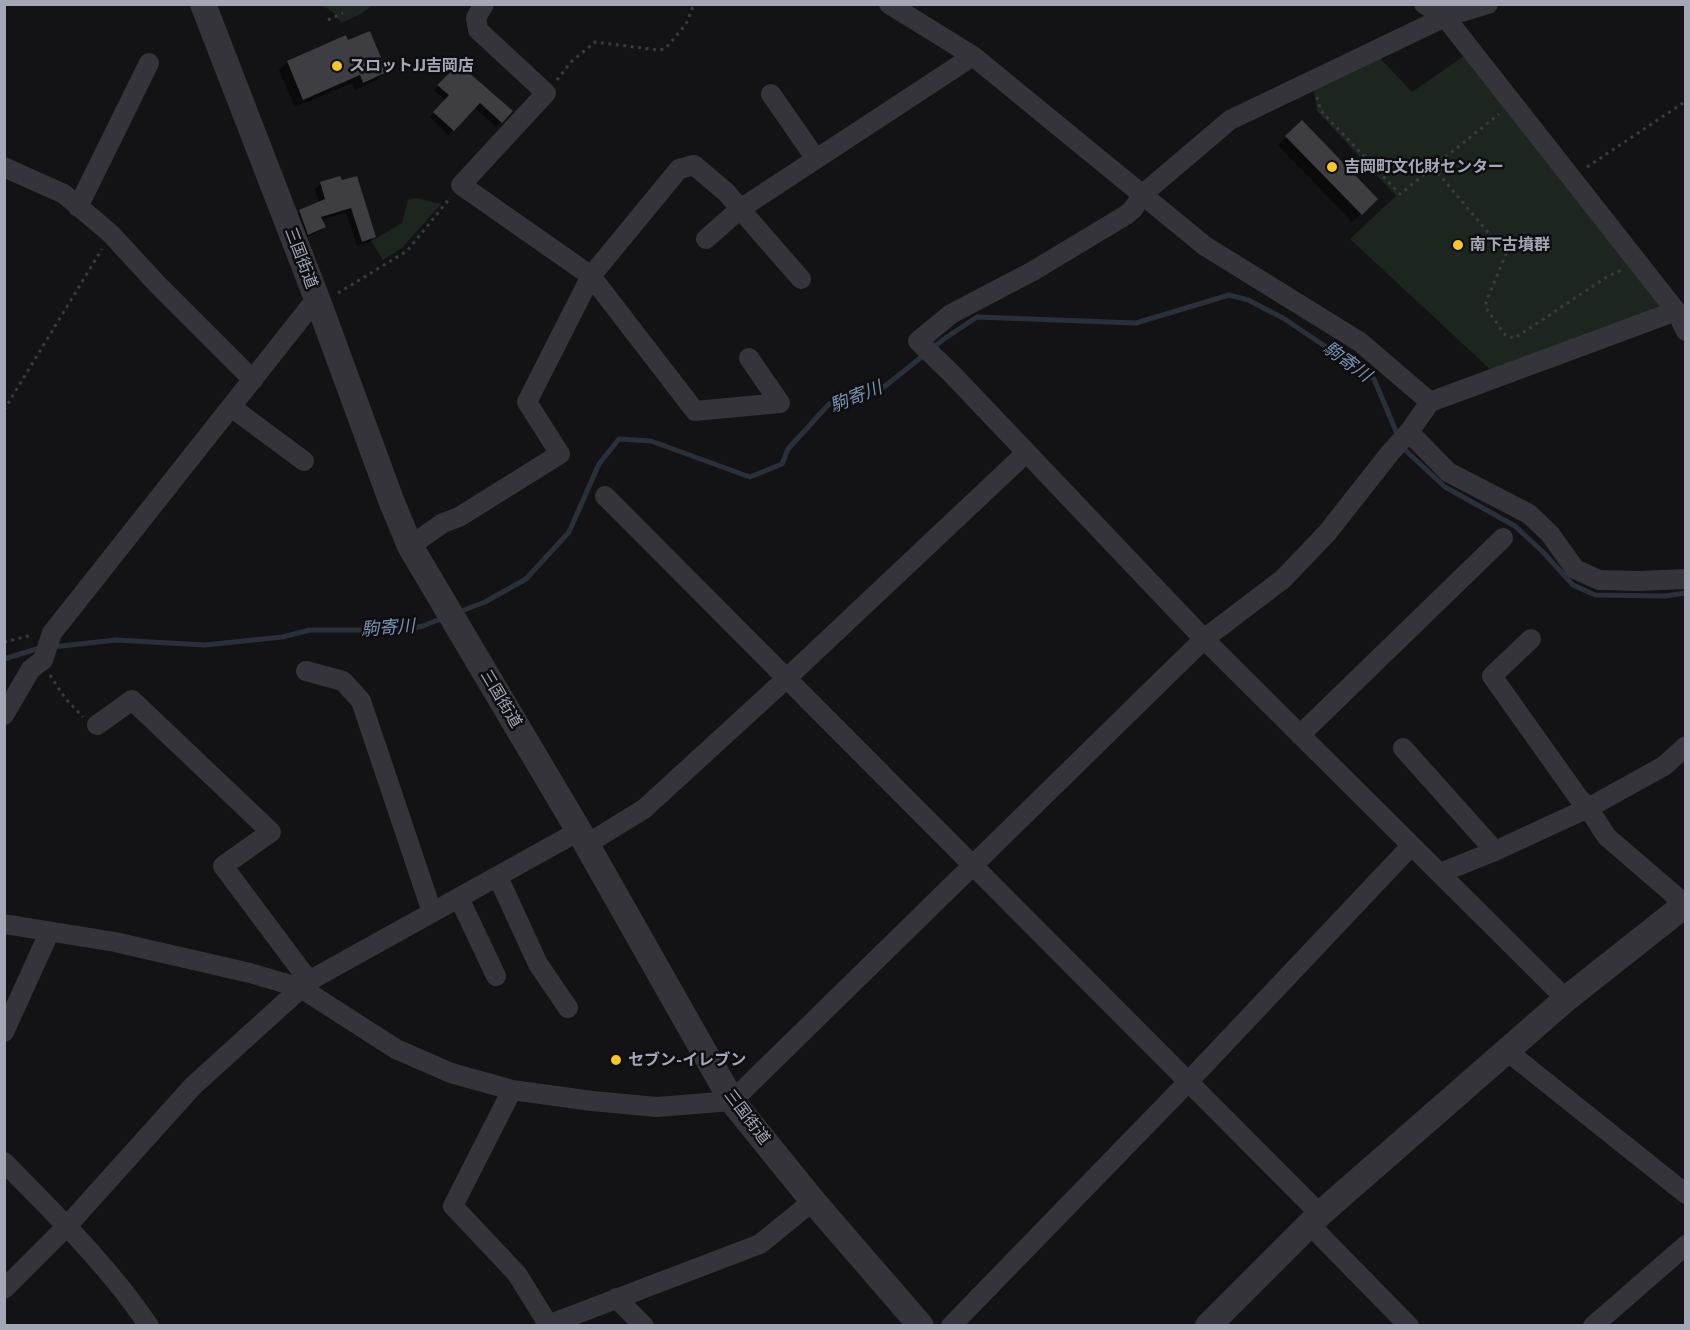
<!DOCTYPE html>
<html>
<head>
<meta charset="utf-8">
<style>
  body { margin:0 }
  #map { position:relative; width:1690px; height:1330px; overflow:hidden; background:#131315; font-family:"Public Sans",sans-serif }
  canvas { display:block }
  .frame { position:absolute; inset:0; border:6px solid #a4a8b6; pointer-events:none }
</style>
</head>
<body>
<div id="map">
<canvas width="1690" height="1330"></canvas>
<div class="frame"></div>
</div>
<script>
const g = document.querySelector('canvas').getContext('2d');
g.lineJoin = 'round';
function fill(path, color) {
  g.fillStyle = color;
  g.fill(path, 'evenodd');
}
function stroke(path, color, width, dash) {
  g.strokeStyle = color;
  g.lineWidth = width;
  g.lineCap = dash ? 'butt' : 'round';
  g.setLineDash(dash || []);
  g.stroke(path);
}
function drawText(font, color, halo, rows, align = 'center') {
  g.font = font + ' "Public Sans","Noto Sans JP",sans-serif';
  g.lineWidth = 5;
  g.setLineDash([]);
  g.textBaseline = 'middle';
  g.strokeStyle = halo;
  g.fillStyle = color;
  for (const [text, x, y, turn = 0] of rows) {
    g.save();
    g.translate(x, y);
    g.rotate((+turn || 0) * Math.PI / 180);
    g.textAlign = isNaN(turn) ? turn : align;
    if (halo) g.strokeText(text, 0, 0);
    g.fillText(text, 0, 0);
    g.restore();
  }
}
fill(new Path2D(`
  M 321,5 L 373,5 L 359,15 L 341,23 L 333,12 Z
  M 1377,55 L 1412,92 L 1464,56 L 1664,302 L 1662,309 L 1493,372 L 1350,239 L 1396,196 L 1317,111 L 1313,86 Z
  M 416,198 L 441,204 L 402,248 L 383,260 L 371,241 L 402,223 L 408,200 Z`), '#1d251f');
fill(new Path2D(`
  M 347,42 L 386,72 L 377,80 L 355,90 L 352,83 L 295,107 L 279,70 L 288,62 Z
  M 459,66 L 511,111 L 496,127 L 474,107 L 448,135 L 430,117 L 445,100 L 434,90 Z
  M 1302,122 L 1376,199 L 1352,222 L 1278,145 Z
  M 341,182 L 374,237 L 369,242 L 357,246 L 346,213 L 321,220 L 324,227 L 319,232 L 303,239 L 294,217 L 300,211 L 319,203 L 315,189 L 321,184 Z`), '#0007');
stroke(new Path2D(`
  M 1402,444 L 1405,450 L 1445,487 L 1515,526 L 1543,552 L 1573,585 L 1595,595 L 1665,596 L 1686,593
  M 456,613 L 485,602 L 526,579 L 569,532 L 599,464 L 619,439 L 651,441 L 750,477 L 782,464 L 788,449 L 829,404 L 884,387 L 944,339 L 977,317 L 1136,323 L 1229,295 L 1248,300 L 1283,318 L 1374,379 L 1398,436
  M 52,647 L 116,640 L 205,645 L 282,637 L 310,630 L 401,630 L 423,626 L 445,617
  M 4,659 L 43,647`), '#293039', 5);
fill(new Path2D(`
  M 370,31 L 387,72 L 363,83 L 360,75 L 303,100 L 287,61 L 346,35 L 348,40 Z
  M 459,64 L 513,111 L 502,123 L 480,103 L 454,131 L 433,112 L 449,95 L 437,85 Z
  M 1302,120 L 1378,199 L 1362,215 L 1285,136 Z
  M 340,176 L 342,180 L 357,176 L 376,237 L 362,242 L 351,208 L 321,217 L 326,227 L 308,235 L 299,210 L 325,199 L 320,182 Z`), '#3d3d42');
stroke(new Path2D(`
  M 328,20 L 343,13
  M 557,80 L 571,62 L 595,42 L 658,50 L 665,49 L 686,24 L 694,4
  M 1317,97 L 1321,111 L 1400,194 L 1499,114
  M 1433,167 L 1506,254 L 1486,302 L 1486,308 L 1506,336 L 1515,338 L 1605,278 L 1623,269
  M 1587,167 L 1686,101
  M 338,293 L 407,251 L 450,198
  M 4,410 L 102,249
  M 4,642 L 32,635
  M 50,675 L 65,698 L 83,717`), '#3a3b41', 3, [3, 4.5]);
stroke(new Path2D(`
  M 484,4 L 476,18 L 478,30 L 546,93 L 461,185 L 591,276 L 695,411 L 780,403 L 749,358
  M 889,4 L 973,56 L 1205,246 L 1360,342 L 1430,402
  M 1424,4 L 1445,17 L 1676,311 L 1686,331
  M 1488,4 L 1445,17 L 1230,120 L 1143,194 L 1133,209 L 1126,215 L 1033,271 L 951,314 L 918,341 L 951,373 L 1204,639 L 1566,999
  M 771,94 L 816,159
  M 4,167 L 64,194 L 111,234 L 158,285 L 253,380
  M 78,207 L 149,63
  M 706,239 L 740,209 L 801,279
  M 231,407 L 304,461
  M 1409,432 L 1448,472 L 1529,514 L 1550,534 L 1575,569 L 1599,580 L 1639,581 L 1686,579
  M 605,496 L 1320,1214
  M 410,546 L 443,523 L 459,517 L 560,454 L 527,402 L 591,276 L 679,169 L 694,165 L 727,193 L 740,209 L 973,56
  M 1531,639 L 1492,676 L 1578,797 L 1588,808 L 1607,837 L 1686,905
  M 306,671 L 343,681 L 361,701 L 432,912
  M 4,715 L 31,669 L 43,660 L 52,633 L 317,298
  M 97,725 L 132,700 L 271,832 L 223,866 L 306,977 L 301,988
  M 1300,735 L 1503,538
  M 1403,748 L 1495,851
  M 587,844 L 644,809 L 787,678 L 1026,453
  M 1440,873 L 1495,851 L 1588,808 L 1664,766 L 1686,746
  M 498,877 L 538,964 L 568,1008
  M 459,898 L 496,976
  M 4,924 L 115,942 L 250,973 L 301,988 L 396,1049 L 451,1073 L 512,1090 L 592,1101 L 657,1107 L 732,1101 L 1204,639 L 1283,579 L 1327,533 L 1390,453 L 1409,432 L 1430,402 L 1676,311
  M 4,1032 L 49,933
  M 1507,1051 L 1686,1194
  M 512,1090 L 453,1206 L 517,1274 L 548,1324
  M 4,1162 C 55,1214 108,1265 149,1326
  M 1310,1225 L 1409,1326
  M 4,1289 L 67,1226 L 193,1086 L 301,988 L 316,977 L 579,831
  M 616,1298 L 644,1326
  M 545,1326 L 760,1244 L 813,1201
  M 951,1326 L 1188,1082 L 1411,846
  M 1593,1326 L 1686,1245`), '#34343a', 20);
stroke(new Path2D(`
  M 203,4 L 319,304 L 391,500 L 410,546 L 579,831 L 732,1101 L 813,1201 L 921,1326
  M 1208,1326 L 1320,1214 L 1566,999 L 1686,904`), '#34343a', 26);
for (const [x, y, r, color] of [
  [337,66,6,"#f6c62a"],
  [1332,167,6,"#f6c62a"],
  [1458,245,6,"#f6c62a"],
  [616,1060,6,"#f6c62a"]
]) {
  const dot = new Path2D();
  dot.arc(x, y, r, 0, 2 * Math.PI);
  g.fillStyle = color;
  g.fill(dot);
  stroke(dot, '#0e0e10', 2);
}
drawText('bold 16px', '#a4a8b6', '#0e0e10', [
  ["スロットJJ吉岡店",349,66],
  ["吉岡町文化財センター",1344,167],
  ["南下古墳群",1470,245],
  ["セブン-イレブン",628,1060]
], 'left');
drawText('16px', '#a4a8b6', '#0e0e10', [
  ["三国街道",301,258,69],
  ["三国街道",501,699,59],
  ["三国街道",747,1117,53]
]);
drawText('italic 18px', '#7a92b2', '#0e0e10', [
  ["駒寄川",1347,362,36],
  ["駒寄川",856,397,-22],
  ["駒寄川",388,628,-4]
]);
</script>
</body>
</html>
